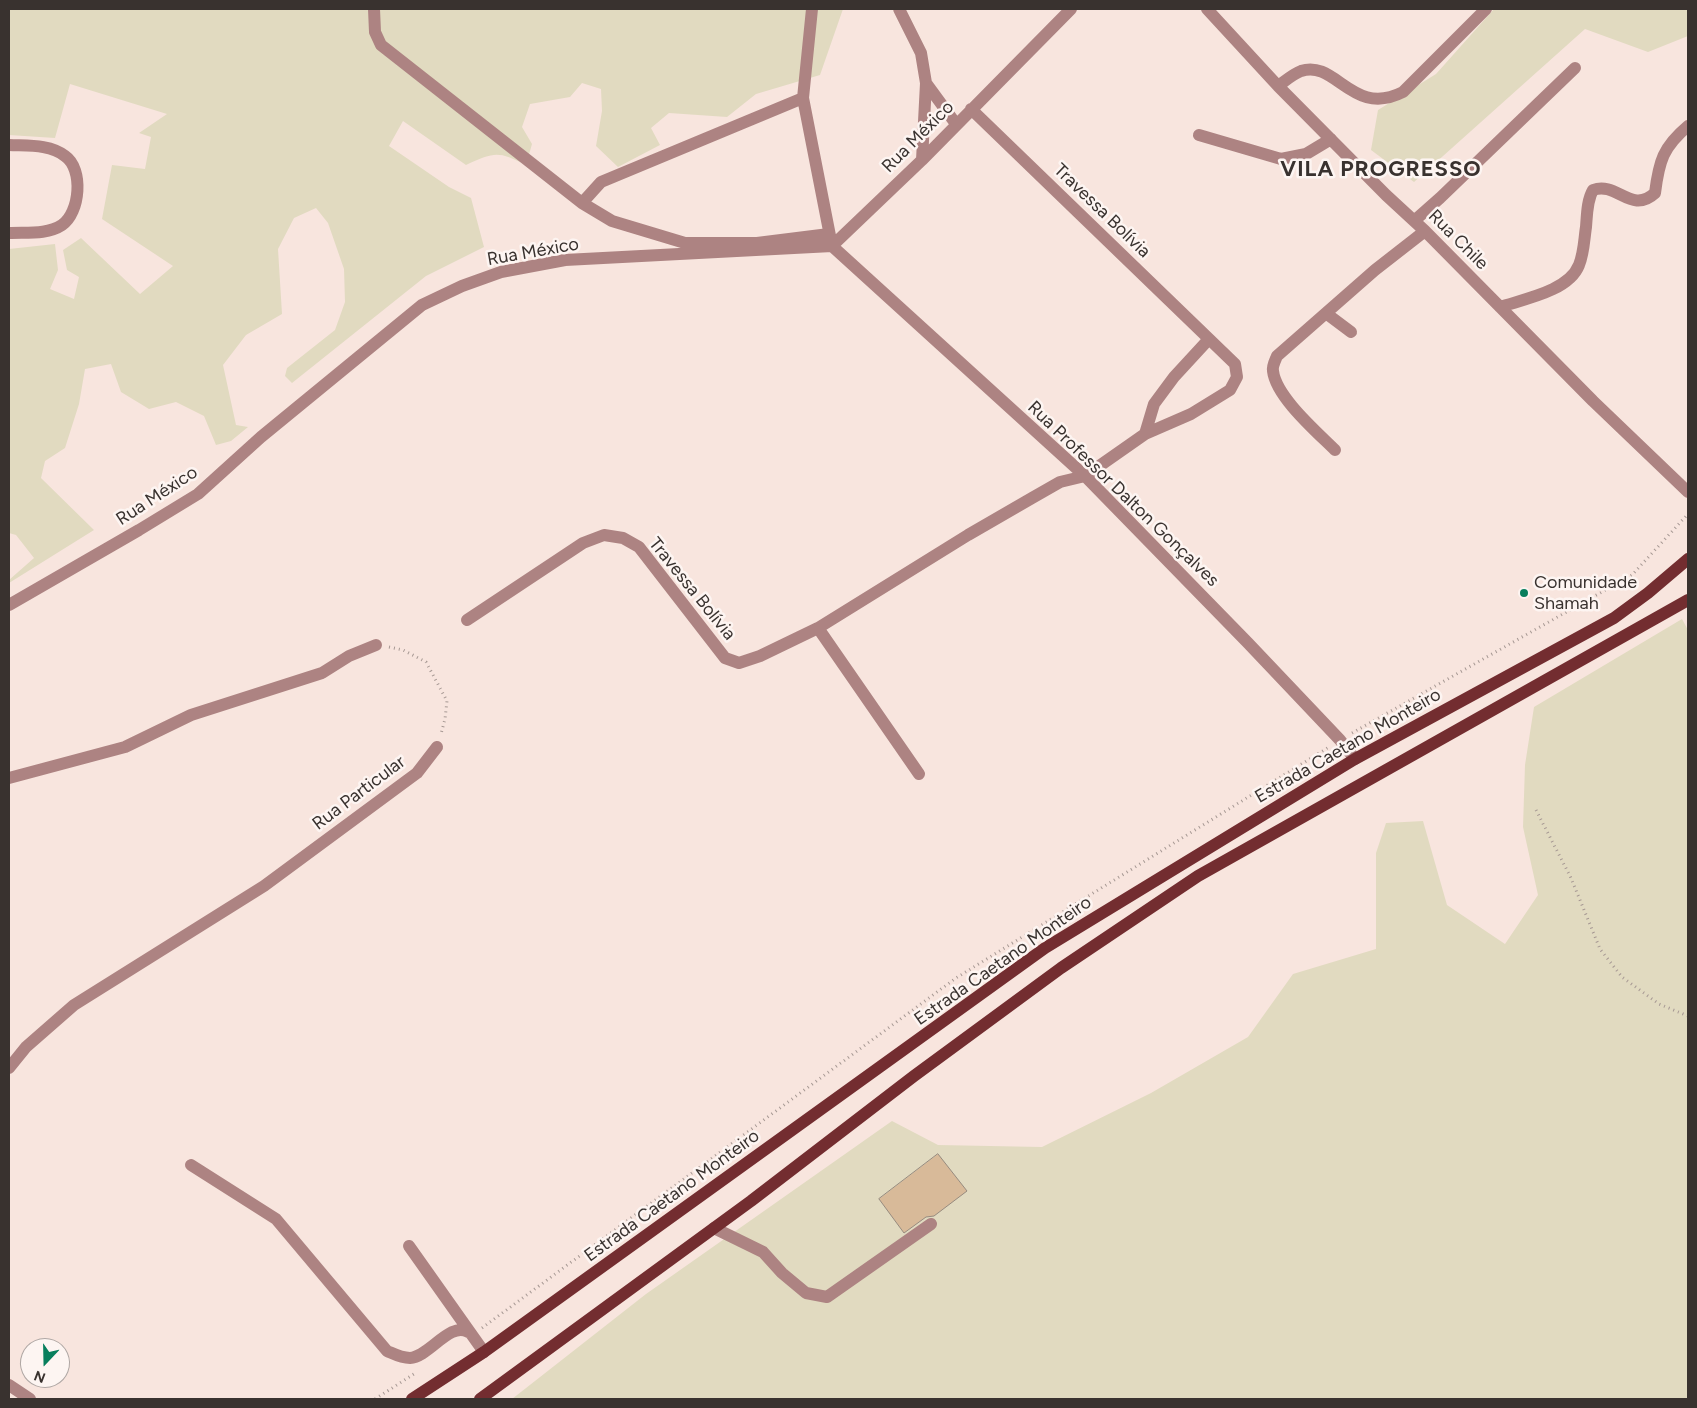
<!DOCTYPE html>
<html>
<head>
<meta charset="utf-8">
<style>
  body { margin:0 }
  #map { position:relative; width:1697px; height:1408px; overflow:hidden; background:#f8e5de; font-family:Figtree,sans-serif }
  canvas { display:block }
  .frame { position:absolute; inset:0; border:10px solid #39322f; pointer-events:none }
  .north { position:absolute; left:20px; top:1338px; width:50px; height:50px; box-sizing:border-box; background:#fdf5f2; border:1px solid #afa7a4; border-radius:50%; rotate:201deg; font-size:14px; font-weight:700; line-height:20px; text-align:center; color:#39322f }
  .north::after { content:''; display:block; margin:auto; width:18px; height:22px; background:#087f5d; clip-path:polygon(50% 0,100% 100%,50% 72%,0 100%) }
</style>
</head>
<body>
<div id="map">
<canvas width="1697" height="1408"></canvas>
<div class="frame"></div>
<div class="north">N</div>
</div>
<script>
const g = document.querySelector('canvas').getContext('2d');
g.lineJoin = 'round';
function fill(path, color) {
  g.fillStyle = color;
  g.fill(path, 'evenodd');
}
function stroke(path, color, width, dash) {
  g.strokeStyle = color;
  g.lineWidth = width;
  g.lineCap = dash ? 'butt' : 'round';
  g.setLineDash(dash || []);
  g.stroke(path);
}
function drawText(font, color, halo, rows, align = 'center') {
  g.font = font + ' Figtree,sans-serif';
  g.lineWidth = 5;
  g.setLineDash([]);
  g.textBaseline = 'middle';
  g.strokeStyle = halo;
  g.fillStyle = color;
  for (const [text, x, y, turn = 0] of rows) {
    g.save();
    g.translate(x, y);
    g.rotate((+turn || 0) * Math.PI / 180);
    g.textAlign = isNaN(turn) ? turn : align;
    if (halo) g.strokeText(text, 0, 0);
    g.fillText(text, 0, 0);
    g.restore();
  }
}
fill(new Path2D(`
  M 9,9 L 843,9 L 820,75 L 756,94 L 727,117 L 669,113 L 651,128 L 660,145 L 618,167 L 596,146 L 602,111 L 601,89 L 582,83 L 570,97 L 530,104 L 522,127 L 532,144 L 526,165 C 498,151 495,152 466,165 L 403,121 L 389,146 L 449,187 L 471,198 L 484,247 L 426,276 L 292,383 L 285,376 L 287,368 L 335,330 L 345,302 L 344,269 L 328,223 L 316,208 L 294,218 L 278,249 L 282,314 L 246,335 L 223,365 L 236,425 L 248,427 L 231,441 L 216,445 L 204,416 L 176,402 L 149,409 L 121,392 L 111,364 L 85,369 L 79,404 L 65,448 L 45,461 L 41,478 L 94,530 L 9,583 L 9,580 L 34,558 L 16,535 L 9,533 L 9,249 L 55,244 L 58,270 L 50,289 L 74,299 L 79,277 L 67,270 L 63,250 L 81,238 L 140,294 L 173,266 L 102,219 L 112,165 L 145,169 L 151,137 L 139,133 L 167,114 L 70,84 L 55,138 L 9,135 Z
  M 1494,9 L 1688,9 L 1688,36 L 1648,52 L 1585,29 L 1414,182 L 1371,150 L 1378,110 L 1436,74 Z
  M 1682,619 L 1688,630 L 1688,1399 L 512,1399 L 646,1294 L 892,1121 L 938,1145 L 1042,1147 L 1151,1093 L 1248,1037 L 1293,974 L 1376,949 L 1376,853 L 1386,823 L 1423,821 L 1447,905 L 1505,944 L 1538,895 L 1523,827 L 1525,765 L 1534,707 Z`), '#e1dac0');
const building = new Path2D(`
  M 938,1154 L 967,1191 L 934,1216 L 926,1217 L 904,1233 L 879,1199 Z`);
fill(building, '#d8ba99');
stroke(building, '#978b7f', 1);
stroke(new Path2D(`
  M 389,647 L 403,650 L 426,662 L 447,701 L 445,719 L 441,734
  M 1352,733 L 1632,575 L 1688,514
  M 1536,810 L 1571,878 L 1600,949 L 1622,977 L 1659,1004 L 1688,1016
  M 482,1328 L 956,978 L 1329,747
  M 375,1399 L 417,1372`), '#a69893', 3, [1, 4]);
stroke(new Path2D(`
  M 374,9 L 375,32 L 381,45 L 582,203 L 612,221 L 685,243 L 757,243 L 829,234
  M 899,9 L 921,53 L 926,83 L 922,160
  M 1207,9 L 1278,86 L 1386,195 L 1425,231 L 1593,401 L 1688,492
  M 926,83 L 956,124
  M 1278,86 C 1285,81 1293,74 1301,71 C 1336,59 1352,118 1403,92 L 1486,9
  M 803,98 L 832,246 L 1085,476 L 1248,643 L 1340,740 L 1355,759
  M 1199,135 L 1281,159 L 1306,154 L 1331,139
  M 9,145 C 27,146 50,144 65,156 C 84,169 80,213 62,225 C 47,235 26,232 9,233
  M 582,203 L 601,182 L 803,98 L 812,9
  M 1414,221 L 1440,198 L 1575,68
  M 1500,307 C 1524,299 1569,291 1579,265 C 1584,253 1584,240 1586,227 C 1587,215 1587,200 1593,190 C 1617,181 1631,215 1655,193 C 1659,161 1663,147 1688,126
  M 1327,314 L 1351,332
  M 1145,434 L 1154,404 L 1174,377 L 1209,339
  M 1335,450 C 1317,432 1276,397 1273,371 C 1272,366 1275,361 1277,356 L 1375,270 L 1425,231
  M 9,605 L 139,530 L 198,494 L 261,437 L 422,305 L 462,286 L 501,272 L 565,260 L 832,246 L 922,160 L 1071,9
  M 467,620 L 583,543 L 604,535 L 623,538 L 639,547 L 725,658 L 739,663 L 760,656 L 818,628 L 968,535 L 1032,498 L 1060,482 L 1085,476 L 1145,434 L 1191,414 L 1230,390 L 1237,377 L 1235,364 L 971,109
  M 818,628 L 919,774
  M 9,778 L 125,747 L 191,715 L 322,673 L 349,656 L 376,645
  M 9,1068 L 26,1047 L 74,1005 L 264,886 L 417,773 L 437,747
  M 191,1165 L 276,1219 L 387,1351 C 394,1354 401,1358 410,1358 C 429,1357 450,1321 468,1332
  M 714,1228 L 763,1252 L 782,1273 L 806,1293 L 827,1297 L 931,1224
  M 409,1246 L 484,1352
  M 9,1385 L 30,1399`), '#ad8382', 12);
stroke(new Path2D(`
  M 412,1399 L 484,1352 L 1045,948 L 1355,759 L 1614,618 L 1648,593 L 1688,559
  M 480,1399 L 751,1201 L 914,1076 L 1061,968 L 1198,876 L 1688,600`), '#732d30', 12);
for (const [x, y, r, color] of [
  [1524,593,5,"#087f5d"]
]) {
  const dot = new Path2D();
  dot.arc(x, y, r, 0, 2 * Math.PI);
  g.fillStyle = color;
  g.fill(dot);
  stroke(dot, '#fdf5f2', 2);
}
drawText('18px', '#39322f', '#fdf5f2', [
  ["Rua México",918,137,-45],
  ["Travessa Bolívia",1102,211,44],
  ["Rua Chile",1458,240,45],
  ["Rua México",533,252,-10],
  ["Rua Professor Dalton Gonçalves",1123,494,44],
  ["Rua México",157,496,-33],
  ["Travessa Bolívia",692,589,51],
  ["Estrada Caetano Monteiro",1348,746,-30],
  ["Rua Particular",359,793,-37],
  ["Estrada Caetano Monteiro",1003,961,-35],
  ["Estrada Caetano Monteiro",672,1196,-36]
]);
drawText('18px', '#39322f', '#fdf5f2', [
  ["Comunidade",1534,583],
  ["Shamah",1534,604]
], 'left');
g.letterSpacing = '1px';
drawText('bold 22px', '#39322f', '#fdf5f2', [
  ["VILA PROGRESSO",1381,170]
]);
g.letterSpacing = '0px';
</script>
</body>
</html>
